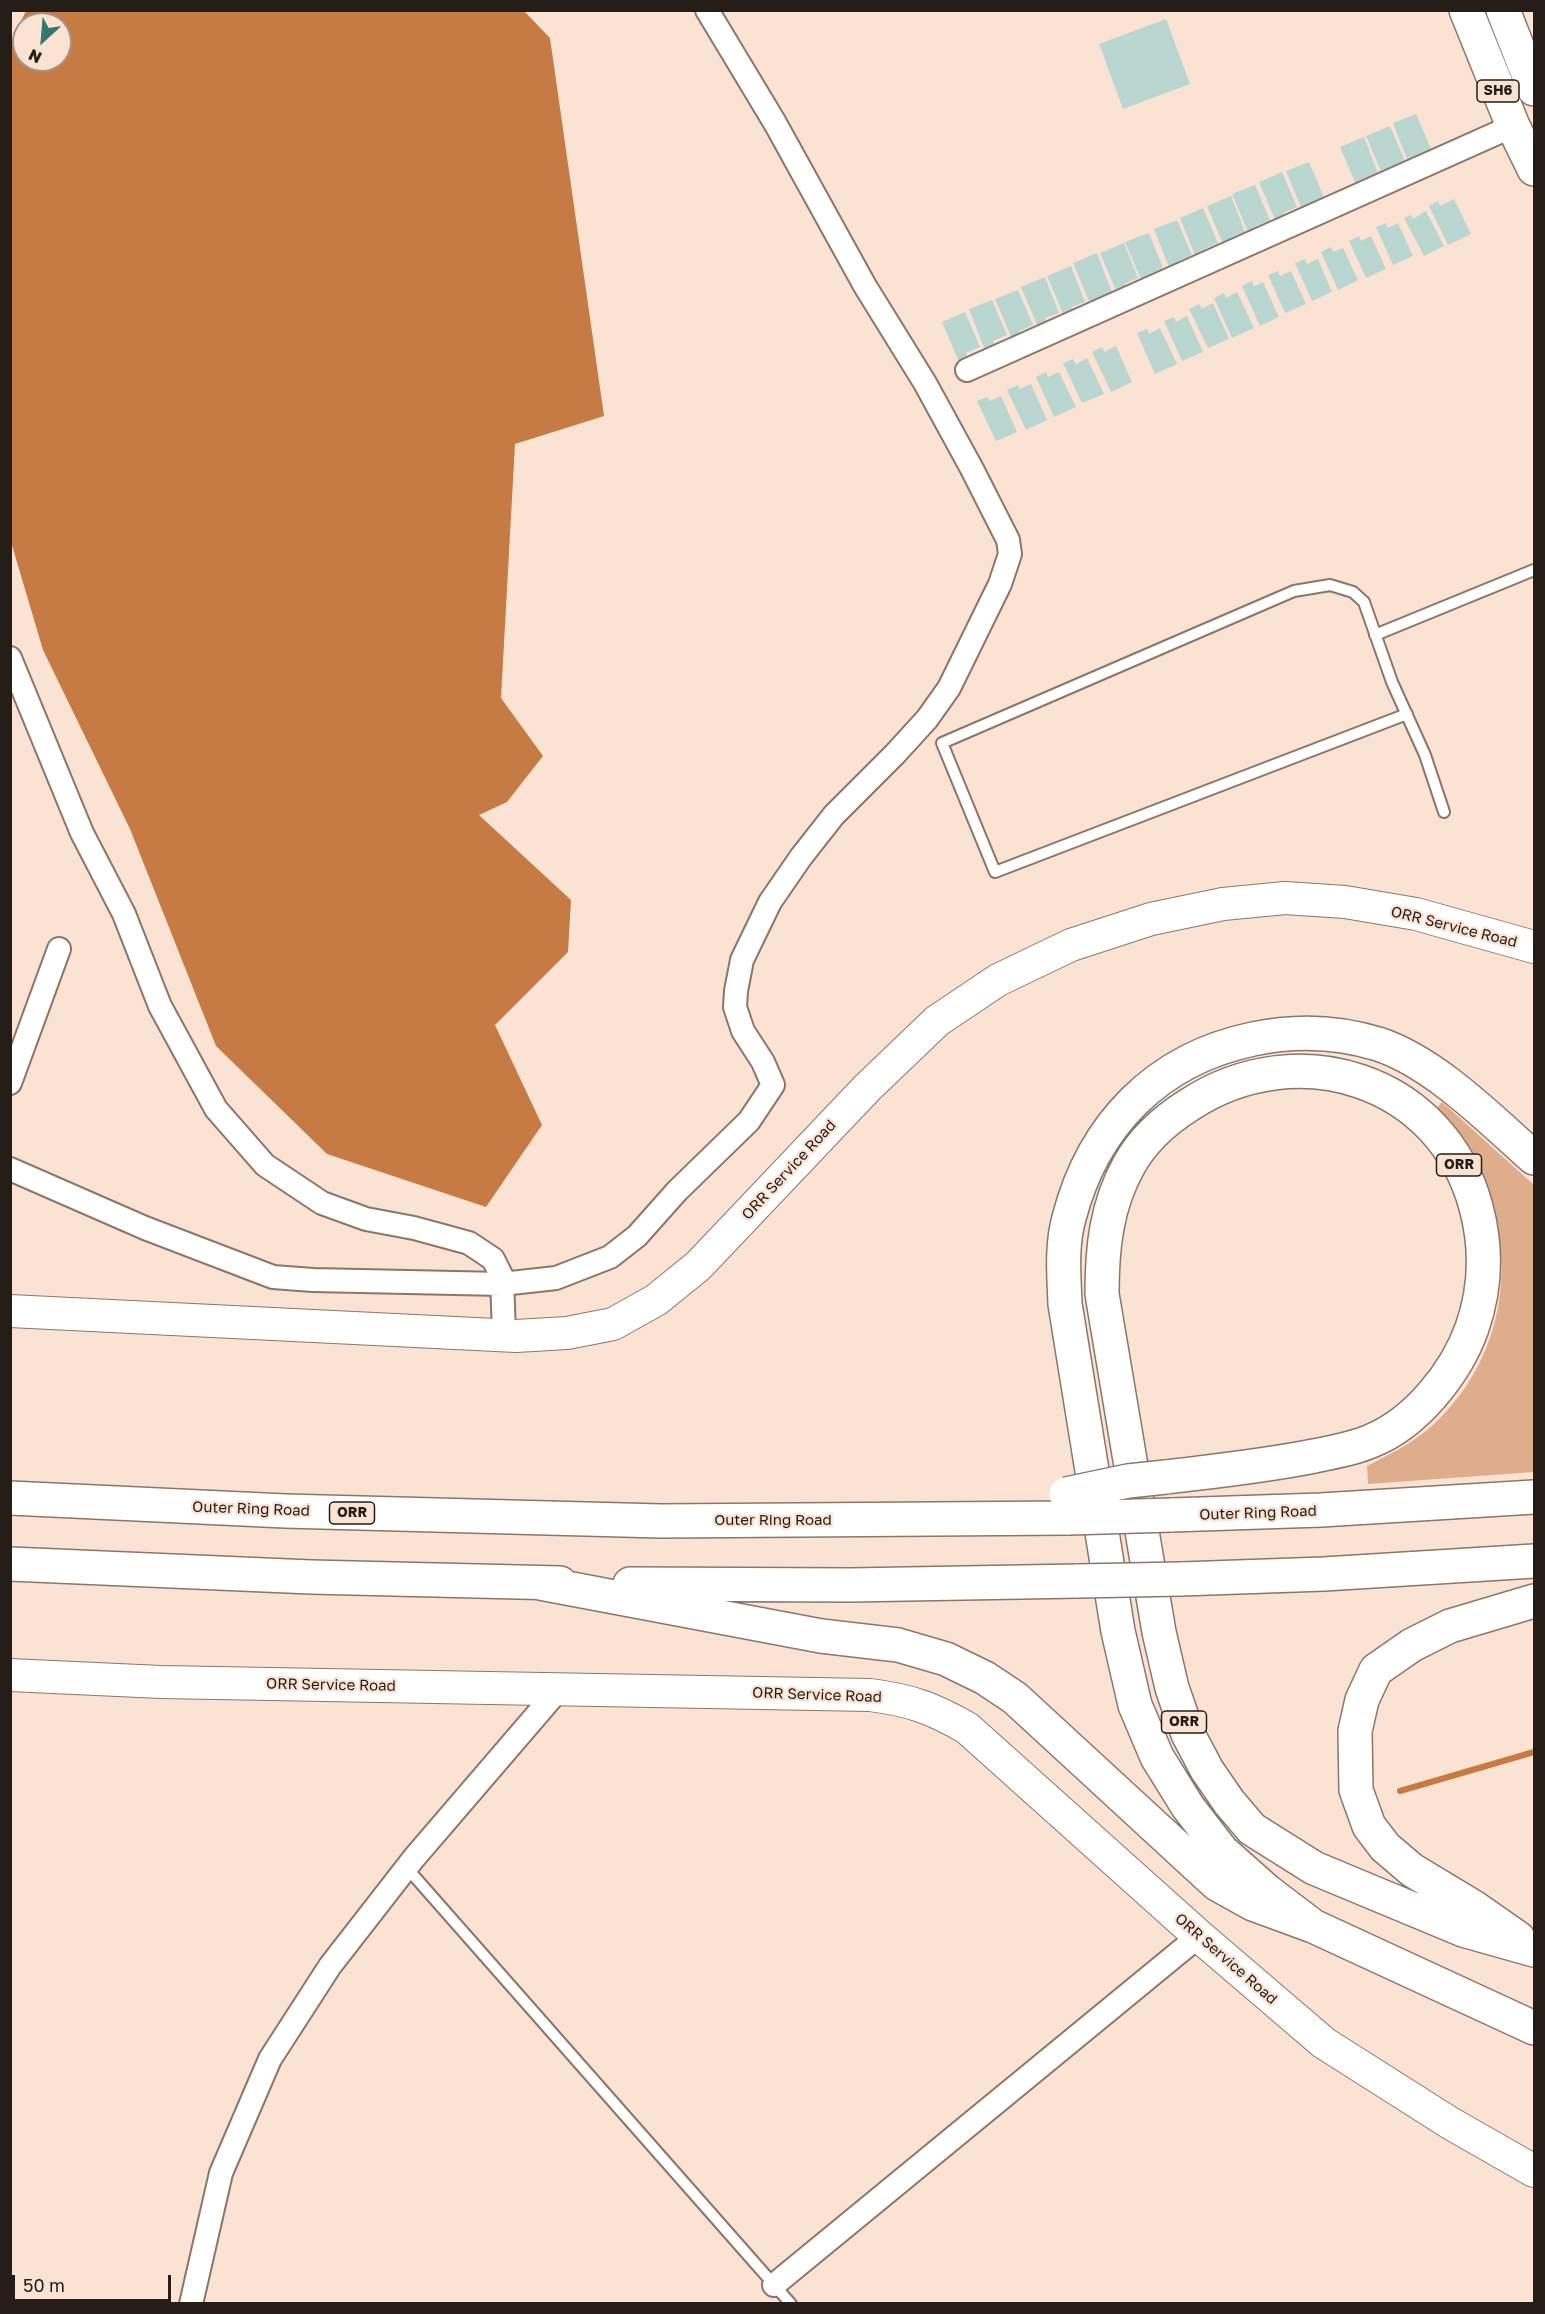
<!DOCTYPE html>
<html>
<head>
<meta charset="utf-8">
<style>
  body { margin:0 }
  #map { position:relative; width:1545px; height:2314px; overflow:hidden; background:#fbe3d4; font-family:"Golos Text",sans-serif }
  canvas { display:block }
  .frame { position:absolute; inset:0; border:12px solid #251d17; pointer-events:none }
  .north { position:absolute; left:12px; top:12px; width:60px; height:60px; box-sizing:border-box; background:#fbe3d4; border:2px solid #a59488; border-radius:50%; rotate:206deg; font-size:16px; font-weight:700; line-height:24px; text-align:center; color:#251d17 }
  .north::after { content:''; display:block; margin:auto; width:21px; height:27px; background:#33786c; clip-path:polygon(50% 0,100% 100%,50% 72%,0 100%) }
  .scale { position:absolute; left:12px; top:2275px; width:159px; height:27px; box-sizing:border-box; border:3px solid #251d17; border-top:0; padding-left:8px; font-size:18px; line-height:21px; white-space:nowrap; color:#251d17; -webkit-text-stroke:4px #fbe3d4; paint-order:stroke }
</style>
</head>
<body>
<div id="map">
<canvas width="1545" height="2314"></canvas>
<div class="frame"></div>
<div class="north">N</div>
<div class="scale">50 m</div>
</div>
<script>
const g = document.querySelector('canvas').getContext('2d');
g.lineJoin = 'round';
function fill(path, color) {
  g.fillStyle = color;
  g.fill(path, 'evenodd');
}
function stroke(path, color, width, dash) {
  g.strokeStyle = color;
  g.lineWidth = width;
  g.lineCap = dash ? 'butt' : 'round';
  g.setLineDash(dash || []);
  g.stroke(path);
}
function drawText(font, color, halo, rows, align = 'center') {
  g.font = font + ' "Golos Text",sans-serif';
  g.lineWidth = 4.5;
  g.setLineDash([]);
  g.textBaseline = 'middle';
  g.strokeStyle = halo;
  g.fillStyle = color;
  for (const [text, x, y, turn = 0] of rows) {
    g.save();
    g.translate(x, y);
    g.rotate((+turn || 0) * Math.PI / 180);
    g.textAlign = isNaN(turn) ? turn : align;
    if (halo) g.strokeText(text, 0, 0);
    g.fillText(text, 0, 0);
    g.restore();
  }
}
fill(new Path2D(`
  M 1442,1102 L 1534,1185 L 1534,1472 L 1368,1484 L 1367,1466 C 1395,1452 1422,1438 1443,1415 C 1516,1339 1518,1227 1464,1140 C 1457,1129 1446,1119 1437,1108 Z`), '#dead8c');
fill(new Path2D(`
  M 26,11 L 524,11 L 550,38 L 604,416 L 515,444 L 501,698 L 543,756 L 507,802 L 479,815 L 571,900 L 568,952 L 495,1025 L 542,1125 L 486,1207 L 327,1154 L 216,1046 L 130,829 L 43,650 L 11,542 L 10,44 ZM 24,24 L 60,24 L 60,60 L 24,60 Z`), '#c67b45');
stroke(new Path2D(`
  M 1400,1791 L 1534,1752`), '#c67b45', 6);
fill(new Path2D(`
  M 1166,19 L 1190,84 L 1123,109 L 1099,44 Z
  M 1416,114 L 1431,149 L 1417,155 L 1419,160 L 1409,164 L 1393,123 Z
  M 1390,126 L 1405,161 L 1391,167 L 1393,172 L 1383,176 L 1366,136 Z
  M 1364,137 L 1378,173 L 1365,178 L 1367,183 L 1357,187 L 1340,147 Z
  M 1309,162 L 1324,197 L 1310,203 L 1312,208 L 1303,212 L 1286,171 Z
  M 1282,172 L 1297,207 L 1283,213 L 1285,218 L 1276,222 L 1259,182 Z
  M 1255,185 L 1270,220 L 1256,226 L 1258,231 L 1249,234 L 1232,194 Z
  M 1231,196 L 1245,232 L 1232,237 L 1233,242 L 1224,246 L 1207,206 Z
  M 1454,199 L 1471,234 L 1448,245 L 1429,206 L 1438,201 L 1440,206 Z
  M 1203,208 L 1218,243 L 1204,249 L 1206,254 L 1196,258 L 1180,218 Z
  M 1426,211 L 1444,246 L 1424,256 L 1404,218 L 1411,215 L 1413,219 Z
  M 1177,220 L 1192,255 L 1178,261 L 1180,266 L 1170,270 L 1154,229 Z
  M 1386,223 L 1388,228 L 1398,223 L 1413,256 L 1393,265 L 1376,227 Z
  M 1149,233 L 1163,268 L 1150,274 L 1152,279 L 1142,282 L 1125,242 Z
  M 1359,236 L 1361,241 L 1371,236 L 1386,269 L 1366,278 L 1349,241 Z
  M 1124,243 L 1138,278 L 1124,284 L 1127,289 L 1117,293 L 1100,253 Z
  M 1331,247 L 1333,252 L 1343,248 L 1358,280 L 1338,290 L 1321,252 Z
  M 1097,253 L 1113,295 L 1090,304 L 1073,263 Z
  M 1305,259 L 1307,264 L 1318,259 L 1332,292 L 1312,301 L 1295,263 Z
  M 1071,266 L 1085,302 L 1072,307 L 1073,312 L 1064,316 L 1047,276 Z
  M 1278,271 L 1280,276 L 1291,271 L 1306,304 L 1285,313 L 1268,275 Z
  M 1045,277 L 1059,313 L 1045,318 L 1048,323 L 1038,327 L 1021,287 Z
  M 1252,281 L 1254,286 L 1263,282 L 1279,317 L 1260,326 L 1242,286 Z
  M 1018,290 L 1033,325 L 1019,331 L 1021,336 L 1012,339 L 995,299 Z
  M 1237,292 L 1254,328 L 1232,338 L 1214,298 L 1224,293 L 1226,298 Z
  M 992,300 L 1007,335 L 993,341 L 995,346 L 985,350 L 969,309 Z
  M 1213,303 L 1229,339 L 1208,348 L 1189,309 L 1199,304 L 1202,309 Z
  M 965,312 L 980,347 L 966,353 L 968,358 L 959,362 L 942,322 Z
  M 1187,316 L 1203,352 L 1182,361 L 1164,321 L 1174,317 L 1176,322 Z
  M 1160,328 L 1177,364 L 1155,374 L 1137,333 L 1147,329 L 1149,334 Z
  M 1116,346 L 1132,382 L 1111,392 L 1092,352 L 1102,347 L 1104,352 Z
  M 1087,358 L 1104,394 L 1082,403 L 1063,363 L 1073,359 L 1076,364 Z
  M 1046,372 L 1048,377 L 1059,372 L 1076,407 L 1054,417 L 1036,377 Z
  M 1031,384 L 1047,420 L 1026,430 L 1007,390 L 1017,385 L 1020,389 Z
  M 1001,396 L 1017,432 L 996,441 L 977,401 L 987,397 L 990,401 Z`), '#b9d7d0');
const lane = new Path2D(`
  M 1375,635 L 1534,570
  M 1407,714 L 995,872 L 942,743 L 1294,591 L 1330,585 L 1353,592 L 1364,602 L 1392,682 L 1425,755 L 1444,812
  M 407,1868 L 791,2304`);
const street = new Path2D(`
  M 967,370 L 1513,126
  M 10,658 L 82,833 L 124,914 L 160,1006 L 216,1109 L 265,1165 L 322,1203 L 366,1219 L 414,1228 L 469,1243 L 493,1259 L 502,1277 L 504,1335
  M 10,1083 L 59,949
  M 10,1169 L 145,1228 L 273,1277 L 313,1280 L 502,1284 L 556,1278 L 610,1257 L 637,1236 L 677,1191 L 749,1121 L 773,1085 L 763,1062 L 743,1031 L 735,1007 L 736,991 L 742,960 L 770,902 L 801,857 L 834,815 L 895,754 L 927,719 L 949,688 L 1000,584 L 1010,554 L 1008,540 L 972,469 L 925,383 L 865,286 L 775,123 L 707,10
  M 774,2285 L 1199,1936
  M 191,2304 L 221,2173 L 270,2059 L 330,1966 L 414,1858 L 559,1689`);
const secondary = new Path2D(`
  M 10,1311 L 516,1336 L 567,1333 L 613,1324 L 656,1300 L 698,1266 L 867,1088 L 937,1021 L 998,980 L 1071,945 L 1151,919 L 1223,904 L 1285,898 L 1345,902 L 1416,914 L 1534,947
  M 10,1675 L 161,1682 L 870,1695 C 910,1700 932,1708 967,1728 L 1199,1936 L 1324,2043 L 1450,2123 L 1534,2171`);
const primary = new Path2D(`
  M 1466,10 L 1513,126 L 1534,169
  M 1503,10 L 1534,89`);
const highway = new Path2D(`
  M 1166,1477 C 1215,1471 1265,1466 1314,1456 C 1333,1452 1353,1449 1371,1441 C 1416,1423 1456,1373 1472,1328 C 1486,1288 1487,1248 1476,1207 C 1442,1079 1297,1034 1189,1105 C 1165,1120 1143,1140 1129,1165 C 1106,1206 1102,1249 1102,1294 L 1159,1632 L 1172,1688 L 1188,1734 L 1207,1770 L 1229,1802 L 1252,1829 L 1314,1868 L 1463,1930 L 1534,1950
  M 10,1498 L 285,1511 L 661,1521 L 1069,1518
  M 1171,1515 L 1321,1510 L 1534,1497
  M 10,1564 L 311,1577 L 560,1583
  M 1181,1579 L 1324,1574 L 1534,1561
  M 540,1583 L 821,1636 L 898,1645 L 946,1659 L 985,1678 L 1015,1698 L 1217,1884 L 1253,1904 L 1313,1926 L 1534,2028
  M 630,1584 L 850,1585 L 1078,1581
  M 1313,1926 L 1267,1891 L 1222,1851 L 1188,1807 L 1157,1757 L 1135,1705 L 1118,1631 L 1065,1304 C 1064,1277 1061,1246 1069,1218 C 1093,1125 1157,1059 1253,1039 C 1295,1030 1336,1031 1378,1044 C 1434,1062 1490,1119 1534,1158
  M 1518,1938 L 1475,1908 L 1412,1870 L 1385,1847 L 1369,1826 L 1356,1790 L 1355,1731 L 1362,1700 L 1376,1670 L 1412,1645 L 1450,1626 L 1534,1601`);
stroke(lane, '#8b7669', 14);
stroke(street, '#8b7669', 26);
stroke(secondary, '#8b7669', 34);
stroke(primary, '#8b7669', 36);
stroke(highway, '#8b7669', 36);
stroke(lane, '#fff', 10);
stroke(street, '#fff', 22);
stroke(secondary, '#fff', 32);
stroke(primary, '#fff', 33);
stroke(highway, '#fff', 33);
const highwayBridge = new Path2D(`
  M 1066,1494 L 1128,1481 L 1166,1477
  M 1069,1518 L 1171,1515
  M 1078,1581 L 1181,1579`);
stroke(highwayBridge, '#8b7669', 36, []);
stroke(highwayBridge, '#fff', 33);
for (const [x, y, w] of [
  [1498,91,42],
  [1459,1165,45],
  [352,1513,45],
  [1184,1722,45]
]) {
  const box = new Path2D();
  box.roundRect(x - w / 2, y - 11, w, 22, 4.5);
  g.fillStyle = '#fbe3d4';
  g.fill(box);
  stroke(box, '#251d17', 1.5);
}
drawText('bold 14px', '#251d17', null, [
  ["SH6",1498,91],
  ["ORR",1459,1165],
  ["ORR",352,1513],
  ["ORR",1184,1722]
]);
drawText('15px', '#251d17', '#fbe3d4', [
  ["ORR Service Road",1454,927,14],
  ["ORR Service Road",789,1170,-47],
  ["Outer Ring Road",251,1509,2],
  ["Outer Ring Road",1258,1513,-2],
  ["Outer Ring Road",773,1520],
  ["ORR Service Road",331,1685,1],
  ["ORR Service Road",817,1695,2],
  ["ORR Service Road",1226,1959,41]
]);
</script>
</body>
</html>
